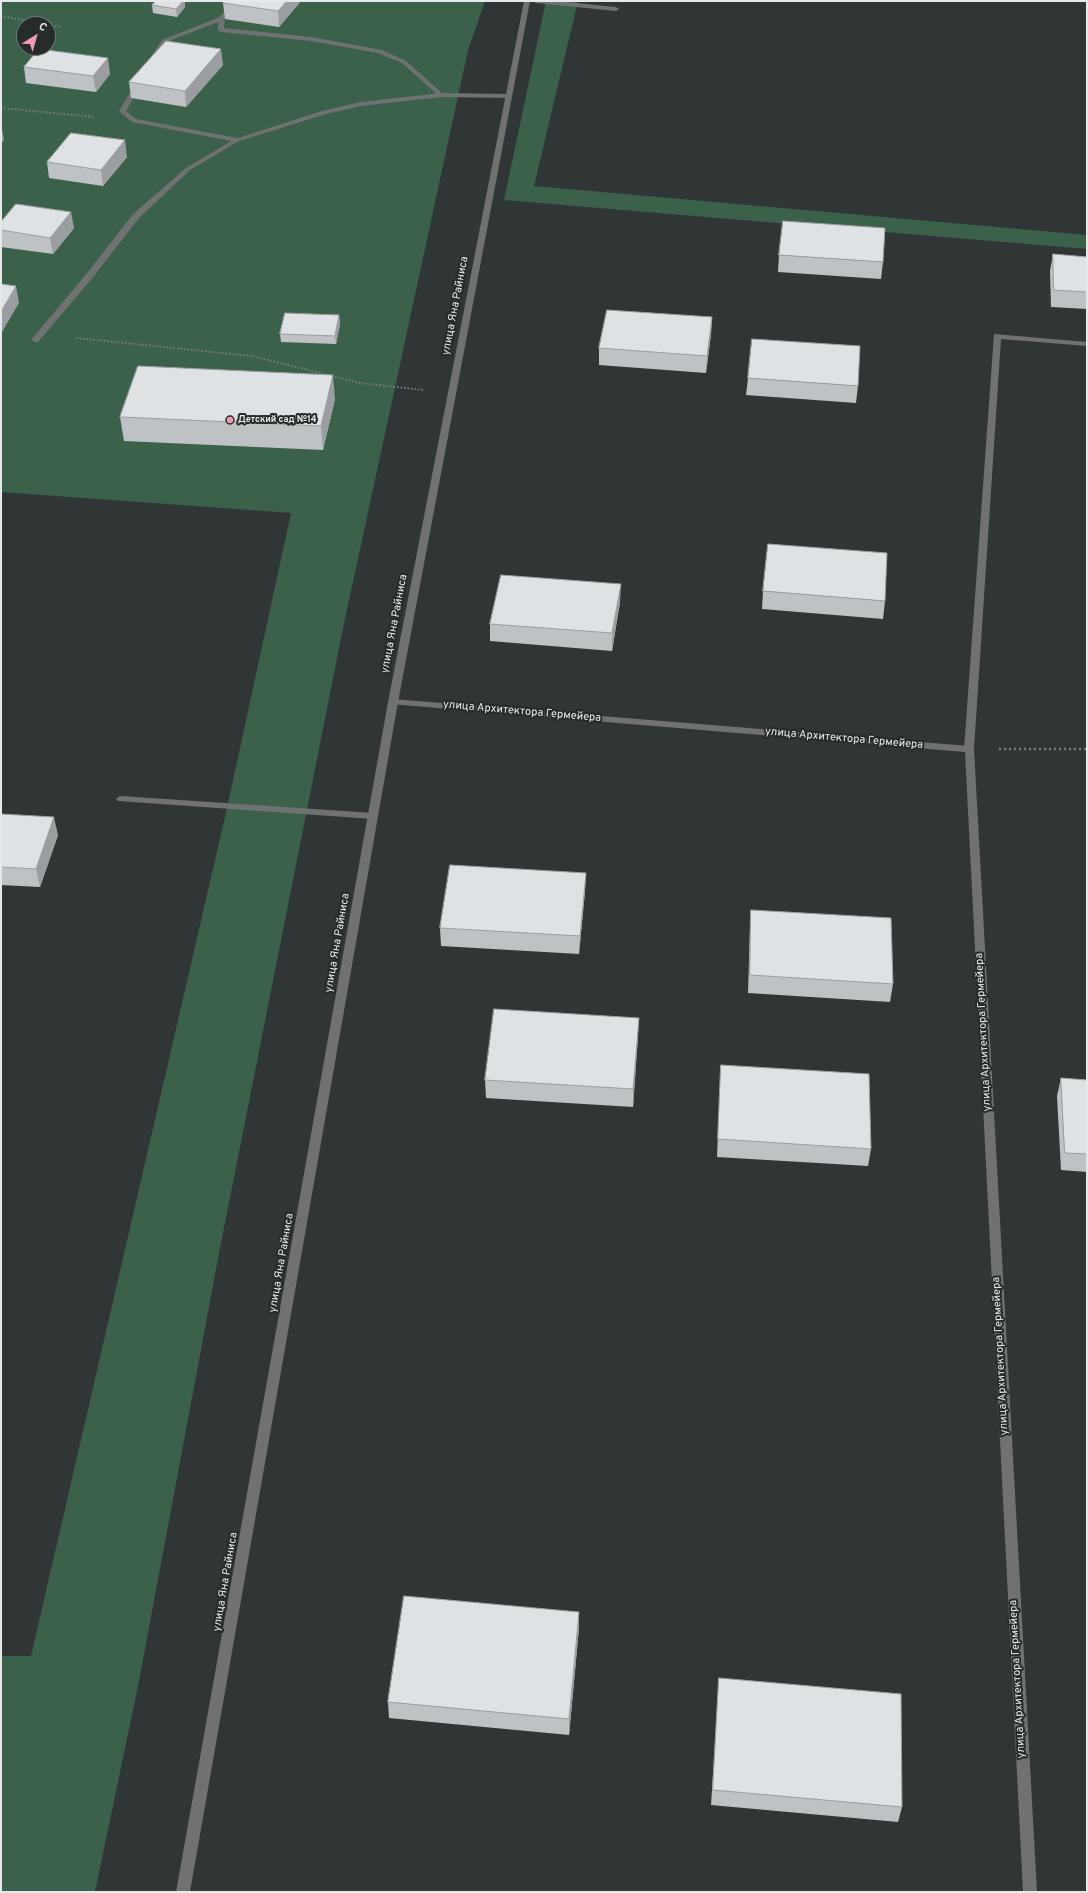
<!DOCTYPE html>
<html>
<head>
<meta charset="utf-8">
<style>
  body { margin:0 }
  #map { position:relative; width:1088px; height:1893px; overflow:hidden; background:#303536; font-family:Overpass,sans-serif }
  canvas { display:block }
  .frame { position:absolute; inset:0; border:2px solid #e6e9ea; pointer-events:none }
  .north { position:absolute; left:16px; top:16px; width:40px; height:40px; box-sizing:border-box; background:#262b2b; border:1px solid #737777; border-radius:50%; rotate:37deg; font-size:11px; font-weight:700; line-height:16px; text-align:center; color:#e6e9ea }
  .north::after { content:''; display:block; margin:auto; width:14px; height:18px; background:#f09ab7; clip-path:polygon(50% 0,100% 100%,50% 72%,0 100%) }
</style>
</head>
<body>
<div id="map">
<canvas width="1088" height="1893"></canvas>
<div class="frame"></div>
<div class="north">С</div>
</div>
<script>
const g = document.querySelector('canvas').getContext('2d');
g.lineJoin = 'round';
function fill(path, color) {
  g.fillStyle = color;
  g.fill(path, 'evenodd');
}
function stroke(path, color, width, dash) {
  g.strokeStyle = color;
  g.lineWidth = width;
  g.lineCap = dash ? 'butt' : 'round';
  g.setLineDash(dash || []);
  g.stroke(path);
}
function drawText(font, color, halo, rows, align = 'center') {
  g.font = font + ' Overpass,sans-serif';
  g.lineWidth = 4;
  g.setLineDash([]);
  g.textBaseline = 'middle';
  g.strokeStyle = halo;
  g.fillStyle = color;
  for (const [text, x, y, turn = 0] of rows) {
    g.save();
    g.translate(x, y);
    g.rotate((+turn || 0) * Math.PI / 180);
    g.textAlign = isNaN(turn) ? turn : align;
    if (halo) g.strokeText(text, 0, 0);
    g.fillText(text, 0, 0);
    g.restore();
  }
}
fill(new Path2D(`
  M 1,1 L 485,1 L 468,50 L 343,628 L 220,1248 L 139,1681 L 95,1892 L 1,1892 L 1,1656 L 31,1656 L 227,808 L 291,513 L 1,492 ZM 24,24 L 48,24 L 48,48 L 24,48 Z
  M 546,1 L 578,1 L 534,186 L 1087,235 L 1087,249 L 504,200 Z`), '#3c614a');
stroke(new Path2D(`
  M 1,16 L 44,24
  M 48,25 L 61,27
  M 1,108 L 94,117
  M 76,338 L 252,356 L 360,383 L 423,390`), '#797d7e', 2, [1.5, 2]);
stroke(new Path2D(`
  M 999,749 L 1087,749`), '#797d7e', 2.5, [2, 3]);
fill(new Path2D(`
  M 533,1 L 555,1 L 616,7 L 619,9 L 616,11 L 536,3 Z
  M 441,93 L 509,94 L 512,96 L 509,98 L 441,97 L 361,106 L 326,114 L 239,141 L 190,170 L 139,218 L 94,276 L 38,342 L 35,342 L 31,340 L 88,272 L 133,214 L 186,168 L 235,139 L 322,111 L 361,102 Z
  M 994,334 L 1087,342 L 1087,346 L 1001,339 L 974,749 L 969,752 L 964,749 Z
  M 121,796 L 373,813 L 378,816 L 373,819 L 118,801 L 116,799 L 118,797 Z`), '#707271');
fill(new Path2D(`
  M 231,1 L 237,1 L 225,18 L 224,28 L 311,37 L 382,50 L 406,61 L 444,95 L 439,96 L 402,63 L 378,53 L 311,41 L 221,32 L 218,30 L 218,22 L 166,42 L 156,58 L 152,58 L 151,57 L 162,40 L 220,17 Z
  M 137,84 L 140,86 L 126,111 L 136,119 L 237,138 L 240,140 L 237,142 L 132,122 L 119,111 L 134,86 Z
  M 393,699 L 969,746 L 974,749 L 1037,1892 L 1023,1892 L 965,752 L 390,704 L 388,702 Z`), '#707271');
fill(new Path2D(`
  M 524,1 L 530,1 L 398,702 L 190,1892 L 176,1892 L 388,702 Z`), '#707271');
fill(new Path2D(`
  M 156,1 L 185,1 L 185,7 L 177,17 L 153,13 L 152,5 Z
  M 226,1 L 301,1 L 279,27 L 225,19 L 223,3 Z
  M 223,65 L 186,107 L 131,98 L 129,82 Z
  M 24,67 L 110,74 L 96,92 L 26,83 Z
  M 127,157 L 103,186 L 49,178 L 47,162 Z
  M 1,222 L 74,228 L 53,254 L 1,247 Z
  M 1053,254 L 1087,257 L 1087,309 L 1051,307 L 1050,271 Z
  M 779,255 L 883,262 L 881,279 L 778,272 Z
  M 339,315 L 340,324 L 336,344 L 281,342 L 280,334 Z
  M 712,317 L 711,334 L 706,373 L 599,365 L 599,348 Z
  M 748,378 L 858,386 L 856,403 L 746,395 Z
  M 335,399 L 323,450 L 124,441 L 120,417 Z
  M 763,591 L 885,601 L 883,619 L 762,609 Z
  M 620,602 L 612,651 L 490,641 L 490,624 Z
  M 1,814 L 58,835 L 40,887 L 1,885 Z
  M 586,873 L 585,891 L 579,954 L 441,946 L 440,928 Z
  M 751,910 L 893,984 L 890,1002 L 748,993 L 750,928 Z
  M 638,1036 L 633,1107 L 486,1098 L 485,1080 Z
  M 721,1065 L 871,1149 L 868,1166 L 717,1157 L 720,1083 Z
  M 1061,1078 L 1087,1080 L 1087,1172 L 1061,1170 L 1057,1096 Z
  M 579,1628 L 569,1735 L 389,1718 L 388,1702 Z
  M 719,1678 L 902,1807 L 898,1822 L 711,1805 L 718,1693 Z`), '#bfc2c5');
fill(new Path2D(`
  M 183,1 L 185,1 L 185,7 L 177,17 L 176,9 Z
  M 287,1 L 301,1 L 279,27 L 278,11 Z
  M 221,49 L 223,65 L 186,107 L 185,91 Z
  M 108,58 L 110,74 L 96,92 L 93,76 Z
  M 1,124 L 4,140 L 1,143 Z
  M 125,140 L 127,157 L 103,186 L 101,170 Z
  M 71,212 L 74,228 L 53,254 L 50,238 Z
  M 16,286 L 19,303 L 2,332 L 1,324 L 1,312 Z
  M 339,315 L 340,324 L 336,344 L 335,336 Z
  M 712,317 L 711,334 L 706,373 L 707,356 Z
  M 333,375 L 335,399 L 323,450 L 321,426 Z
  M 621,584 L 620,602 L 612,651 L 612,633 Z
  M 54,817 L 58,835 L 40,887 L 36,869 Z
  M 586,873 L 585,891 L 579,954 L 580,936 Z
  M 639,1018 L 638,1036 L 633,1107 L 633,1089 Z
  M 579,1612 L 579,1628 L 569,1735 L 569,1719 Z`), '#9b9ea0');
const building = new Path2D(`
  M 156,1 L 183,1 L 176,9 L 152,5 Z
  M 226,1 L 287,1 L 278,11 L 223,3 Z
  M 166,41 L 221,49 L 185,91 L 129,82 Z
  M 39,49 L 108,58 L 93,76 L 24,67 Z
  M 71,133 L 125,140 L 101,170 L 47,162 Z
  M 16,204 L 71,212 L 50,238 L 1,230 L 1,222 Z
  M 783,221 L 885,228 L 883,262 L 779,255 Z
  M 1053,254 L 1087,257 L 1087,292 L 1054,290 Z
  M 1,284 L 16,286 L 1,312 Z
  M 607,310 L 712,317 L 707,356 L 599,348 Z
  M 285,313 L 339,315 L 335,336 L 280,334 Z
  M 752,339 L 860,346 L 858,386 L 748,378 Z
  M 138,366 L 333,375 L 321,426 L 120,417 Z
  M 768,544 L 887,553 L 885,601 L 763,591 Z
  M 501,575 L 621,584 L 612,633 L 490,624 Z
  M 1,814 L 54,817 L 36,869 L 1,867 Z
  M 450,865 L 586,873 L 580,936 L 440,928 Z
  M 751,910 L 891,918 L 893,984 L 750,975 Z
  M 494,1009 L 639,1018 L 633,1089 L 485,1080 Z
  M 721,1065 L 869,1074 L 871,1149 L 718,1139 Z
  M 1061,1078 L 1087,1080 L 1087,1154 L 1065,1153 Z
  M 404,1596 L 579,1612 L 569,1719 L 388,1702 Z
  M 719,1678 L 901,1694 L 902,1807 L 713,1790 Z`);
fill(building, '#dee2e5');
stroke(building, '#9b9ea0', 1);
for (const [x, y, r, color] of [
  [230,420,4,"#f09ab7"]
]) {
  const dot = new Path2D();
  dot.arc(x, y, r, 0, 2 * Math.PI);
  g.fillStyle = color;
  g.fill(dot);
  stroke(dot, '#262b2b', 1.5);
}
drawText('bold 9px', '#e6e9ea', '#262b2b', [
  ["Детский сад №14",238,420]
], 'left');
drawText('11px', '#e6e9ea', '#262b2b', [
  ["улица Яна Райниса",456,306,-79],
  ["улица Яна Райниса",395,624,-79],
  ["улица Архитектора Гермейера",522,712,5],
  ["улица Архитектора Гермейера",844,739,5],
  ["улица Яна Райниса",338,943,-80],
  ["улица Архитектора Гермейера",984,1032,-93],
  ["улица Яна Райниса",282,1263,-80],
  ["улица Архитектора Гермейера",1001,1356,-93],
  ["улица Яна Райниса",226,1582,-80],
  ["улица Архитектора Гермейера",1018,1679,-93]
]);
</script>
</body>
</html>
